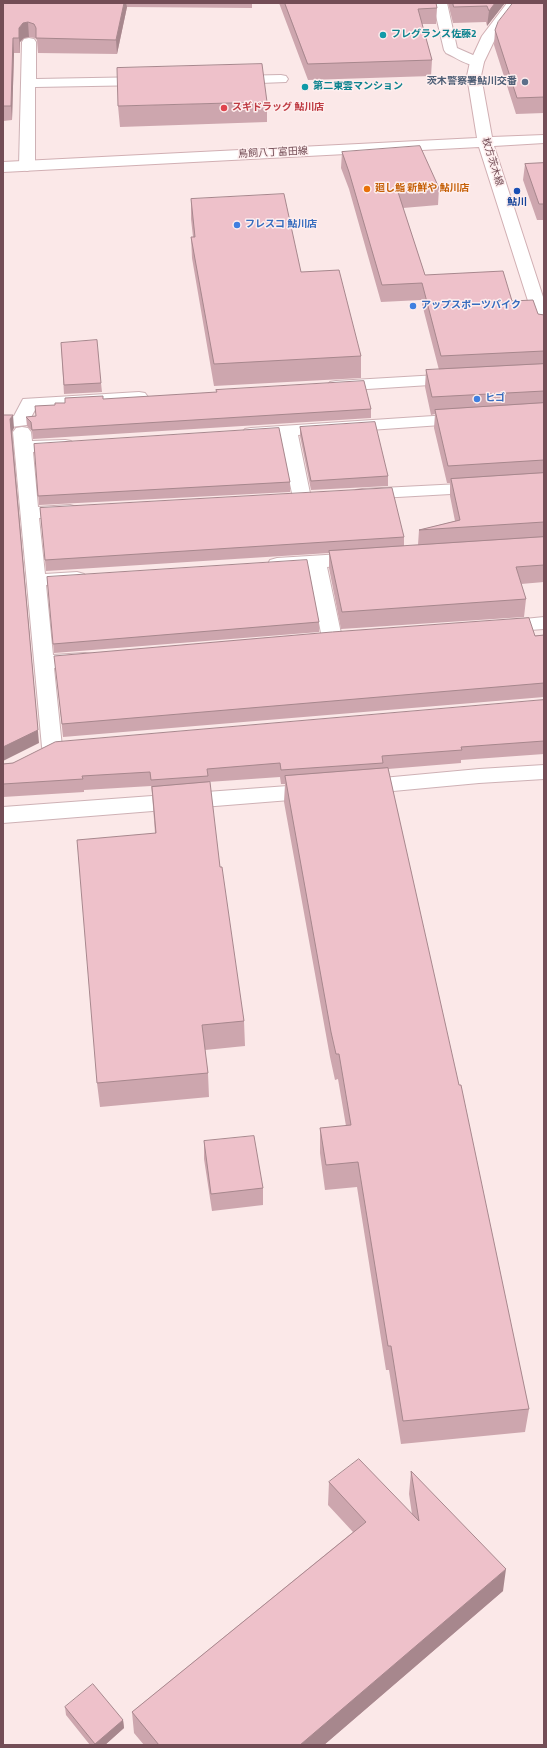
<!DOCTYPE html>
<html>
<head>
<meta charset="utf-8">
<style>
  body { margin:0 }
  #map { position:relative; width:547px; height:1748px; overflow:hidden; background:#fbe8e8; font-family:"Titillium Web",sans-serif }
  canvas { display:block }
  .frame { position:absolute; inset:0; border:4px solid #734d56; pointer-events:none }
</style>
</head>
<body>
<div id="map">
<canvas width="547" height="1748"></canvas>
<div class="frame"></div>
</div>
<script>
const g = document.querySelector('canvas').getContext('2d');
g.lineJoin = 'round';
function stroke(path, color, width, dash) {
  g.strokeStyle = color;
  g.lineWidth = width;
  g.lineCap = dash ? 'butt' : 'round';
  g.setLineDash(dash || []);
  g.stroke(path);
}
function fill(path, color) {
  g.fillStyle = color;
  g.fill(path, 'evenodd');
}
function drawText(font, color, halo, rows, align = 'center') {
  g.font = font + ' "Titillium Web","Noto Sans JP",sans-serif';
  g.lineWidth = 3;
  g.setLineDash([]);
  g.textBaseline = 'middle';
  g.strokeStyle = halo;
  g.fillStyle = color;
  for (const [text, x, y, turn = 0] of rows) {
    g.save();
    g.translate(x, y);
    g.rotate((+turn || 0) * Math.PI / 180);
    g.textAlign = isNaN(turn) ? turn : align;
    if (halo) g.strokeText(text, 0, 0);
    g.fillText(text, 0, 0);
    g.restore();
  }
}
const street = new Path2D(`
  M 433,3 L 447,3 L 457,48 L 482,59 L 484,62 L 482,65 C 470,68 457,58 446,53 L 444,50 Z
  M 29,38 L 34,39 L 36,42 L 36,79 L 148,77 L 153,78 L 155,81 L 153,84 L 148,85 L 35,87 L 35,166 L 32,169 L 27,171 L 22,169 L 19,166 L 22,42 L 24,39 Z
  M 281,75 L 286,76 L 288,79 L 286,82 L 234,84 L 229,83 L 227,80 L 229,77 L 234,76 Z
  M 455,374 L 461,375 L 464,379 L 461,383 L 336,391 L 330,390 L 327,386 L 330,382 L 336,381 Z
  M 139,392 L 145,393 L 148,397 L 145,401 L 36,408 L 27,425 L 3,428 L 3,418 L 14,416 L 23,399 Z
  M 464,414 L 470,415 L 473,419 L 470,423 L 298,435 L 311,498 L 308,502 L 302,504 L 296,502 L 293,498 L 280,436 L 251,438 L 245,437 L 242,433 L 245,429 L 251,428 Z
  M 22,427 L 28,428 L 31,432 L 32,441 L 65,440 L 71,441 L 74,445 L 71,449 L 33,452 L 38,507 L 70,505 L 77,507 L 79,511 L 77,515 L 39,518 L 45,574 L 77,572 L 84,574 L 87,578 L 84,582 L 46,585 L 53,655 L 85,653 L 92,654 L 95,659 L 92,664 L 54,668 L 62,747 L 59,752 L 52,754 L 45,752 L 42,747 L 13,432 L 16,428 Z
  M 480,483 L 486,484 L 489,488 L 486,492 L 362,499 L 356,498 L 353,494 L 356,490 L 362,489 Z
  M 358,553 L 365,555 L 367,559 L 365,563 L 327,567 L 342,638 L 339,642 L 332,644 L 325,642 L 322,638 L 308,568 L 277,570 L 270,568 L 268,564 L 270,560 L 277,558 Z
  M 544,617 L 544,629 L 502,632 L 495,630 L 492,626 L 495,622 Z
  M 544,765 L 544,779 L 479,783 L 361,794 L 354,792 L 350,787 L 354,782 L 361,780 L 479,769 Z
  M 315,784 L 322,786 L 326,791 L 322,796 L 315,798 L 3,823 L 3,807 Z`);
const secondary = new Path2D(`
  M 507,3 L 521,3 L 496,37 L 484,62 L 481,76 L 492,137 L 544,135 L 544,143 L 494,146 L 544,300 L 544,331 L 538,330 L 536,326 L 479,147 L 3,172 L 3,162 L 477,138 L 467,76 L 470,62 L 482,36 Z`);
stroke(street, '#ceb1b5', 2);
stroke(secondary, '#d1afb3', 2);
fill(street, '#fff');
fill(secondary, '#fff');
fill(new Path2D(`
  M 3,3 L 252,3 L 252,8 L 127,7 L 117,54 L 38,53 L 37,40 L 35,38 L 29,37 L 24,38 L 20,42 L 20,53 L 14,53 L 12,120 L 3,121 Z
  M 279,3 L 436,3 L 437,8 L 436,24 L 422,24 L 432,60 L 431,76 L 308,80 Z
  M 448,3 L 505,3 L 487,26 L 486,22 L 453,23 Z
  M 544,3 L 544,113 L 516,114 L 494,45 L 495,30 Z
  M 267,102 L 267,122 L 120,127 L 118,106 Z
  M 342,152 L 439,188 L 438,205 L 403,208 L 425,275 L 512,301 L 538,314 L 544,315 L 544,582 L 521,584 L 526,599 L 524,617 L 341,629 L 329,568 L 329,553 L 46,571 L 40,508 L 404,537 L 404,546 L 418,545 L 419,530 L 455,521 L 450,496 L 450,483 L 447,483 L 434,428 L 435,414 L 431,415 L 425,387 L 426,370 L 439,370 L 421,300 L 381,302 L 349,189 L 341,168 Z
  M 544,163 L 544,220 L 537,220 L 523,180 L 525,164 Z
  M 191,199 L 301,272 L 361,356 L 361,378 L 214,386 L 192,258 L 191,237 L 193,237 L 191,219 Z
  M 61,343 L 101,383 L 102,392 L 64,394 Z
  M 103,399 L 371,409 L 371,418 L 33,439 L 32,431 L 27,426 L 26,417 L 36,416 L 55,405 Z
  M 300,427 L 388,476 L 388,486 L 311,490 L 300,436 Z
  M 34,444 L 290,482 L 290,492 L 39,505 Z
  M 47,577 L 319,622 L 319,632 L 54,653 Z
  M 544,635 L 544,697 L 63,737 L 56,669 Z
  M 544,700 L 544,754 L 461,760 L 461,763 L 388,769 L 529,1409 L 525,1432 L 401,1444 L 389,1370 L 386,1370 L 357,1187 L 325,1190 L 320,1153 L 320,1128 L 346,1126 L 338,1079 L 335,1080 L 330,1057 L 284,802 L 285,784 L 281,784 L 280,777 L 208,782 L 220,867 L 244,1021 L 245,1046 L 205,1050 L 208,1073 L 209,1097 L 100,1107 L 97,1083 L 155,833 L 152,794 L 151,786 L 84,790 L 84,792 L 3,797 L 3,764 Z
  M 204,1141 L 263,1188 L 263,1205 L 212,1211 L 204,1159 Z
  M 411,1471 L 503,1591 L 324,1745 L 144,1745 L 134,1733 L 132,1712 L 353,1532 L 328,1505 L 329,1482 L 412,1514 L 409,1494 Z
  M 65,1707 L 123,1720 L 124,1728 L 105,1745 L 90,1745 L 66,1715 Z`), '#cda6ae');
fill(new Path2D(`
  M 124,3 L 126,3 L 127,7 L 117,54 L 116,40 Z
  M 495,3 L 505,3 L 487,26 L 489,11 Z
  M 28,22 L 29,37 L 24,38 L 20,42 L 20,53 L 19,38 L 19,28 L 23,23 Z
  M 13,38 L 14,53 L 12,120 L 11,106 Z
  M 13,415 L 14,428 L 12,432 L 39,743 L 3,761 L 10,419 Z
  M 506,1569 L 503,1591 L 324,1745 L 300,1745 Z
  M 123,1720 L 124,1728 L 105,1745 L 95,1745 L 95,1744 Z`), '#a7878d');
const building = new Path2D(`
  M 3,3 L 124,3 L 116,40 L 36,38 L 36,28 L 34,24 L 28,22 L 23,23 L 19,28 L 19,38 L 13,38 L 11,106 L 3,106 Z
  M 285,3 L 436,3 L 437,8 L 418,9 L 432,60 L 308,64 Z
  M 453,3 L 495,3 L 489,11 L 487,6 L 454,7 Z
  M 513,3 L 544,3 L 544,97 L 517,98 L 495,30 L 498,22 Z
  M 262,64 L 267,102 L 118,106 L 117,68 Z
  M 420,146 L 439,188 L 398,192 L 425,275 L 503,271 L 512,301 L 533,300 L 538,314 L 544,315 L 544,351 L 441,356 L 422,283 L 382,285 L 349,172 L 342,152 Z
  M 544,163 L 544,204 L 539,204 L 525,164 Z
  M 284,194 L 301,272 L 339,270 L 361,356 L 214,364 L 191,237 L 195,237 L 191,199 Z
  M 97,340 L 101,383 L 64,385 L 61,343 Z
  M 544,364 L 544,391 L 432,397 L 426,370 Z
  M 364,381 L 371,409 L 32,430 L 31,422 L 26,417 L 36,416 L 35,406 L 55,405 L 55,403 L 65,403 L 65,398 L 103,396 L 103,399 L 217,392 L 216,390 Z
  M 544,403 L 544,460 L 448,466 L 435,410 Z
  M 3,415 L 13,415 L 10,419 L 38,730 L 3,747 Z
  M 375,422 L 388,476 L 311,481 L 300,427 Z
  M 279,428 L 290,482 L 38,496 L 34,444 Z
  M 544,473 L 544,522 L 419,530 L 460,520 L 451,479 Z
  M 392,488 L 404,537 L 45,560 L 40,508 Z
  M 544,537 L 544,565 L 516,567 L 526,599 L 342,612 L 329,551 Z
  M 307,560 L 319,622 L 53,644 L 47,577 Z
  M 529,618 L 535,636 L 544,635 L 544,683 L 62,724 L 54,656 L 332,632 Z
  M 544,700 L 544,741 L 461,747 L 462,750 L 382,756 L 383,763 L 281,770 L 280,763 L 207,769 L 208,776 L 151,780 L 150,772 L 82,776 L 83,779 L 3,784 L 3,764 L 13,763 L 55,742 Z
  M 388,768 L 459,1085 L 461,1085 L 529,1409 L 403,1421 L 391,1346 L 388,1346 L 358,1162 L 326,1165 L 320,1128 L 351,1125 L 339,1054 L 336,1054 L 331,1032 L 285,776 Z
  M 210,782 L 220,867 L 222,867 L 244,1021 L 202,1025 L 208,1073 L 97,1083 L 77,840 L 156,833 L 152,787 Z
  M 254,1136 L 263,1188 L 211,1194 L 204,1141 Z
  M 359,1459 L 419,1521 L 411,1471 L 506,1569 L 300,1745 L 159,1745 L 132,1712 L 366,1522 L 329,1482 Z
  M 93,1684 L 123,1720 L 95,1744 L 65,1707 Z`);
fill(building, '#eec1ca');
stroke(building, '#a7878d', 1);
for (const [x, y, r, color] of [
  [383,35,4,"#0f9aa8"],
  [525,82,4,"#5c6f8a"],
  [305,87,4,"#0f9aa8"],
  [224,108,4,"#e0444e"],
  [367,189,4,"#e8710a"],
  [517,191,4,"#1a4fb4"],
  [237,225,4,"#3f7fe0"],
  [413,306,4,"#3f7fe0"],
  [477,399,4,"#3f7fe0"]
]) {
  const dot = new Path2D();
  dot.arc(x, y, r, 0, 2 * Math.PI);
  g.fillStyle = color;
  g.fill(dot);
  stroke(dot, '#feeeee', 1.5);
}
drawText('bold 10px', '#0d838f', '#feeeee', [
  ["フレグランス佐藤2",391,35],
  ["第二東雲マンション",313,87]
], 'left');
drawText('bold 10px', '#4e5e75', '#feeeee', [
  ["茨木警察署鮎川交番",517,82]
], 'right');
drawText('bold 10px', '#be3a42', '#feeeee', [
  ["スギドラッグ 鮎川店",232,108]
], 'left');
drawText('10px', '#734d56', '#feeeee', [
  ["鳥飼八丁富田線",273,153,-3],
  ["枚方茨木線",492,162,73]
]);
drawText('bold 10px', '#c56008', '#feeeee', [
  ["廻し鮨 新鮮や 鮎川店",375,189]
], 'left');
drawText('bold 10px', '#164399', '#feeeee', [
  ["鮎川",517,203]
]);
drawText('bold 10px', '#366cbe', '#feeeee', [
  ["フレスコ 鮎川店",245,225],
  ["アップスポーツバイク",421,306],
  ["ヒゴ",485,399]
], 'left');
</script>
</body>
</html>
